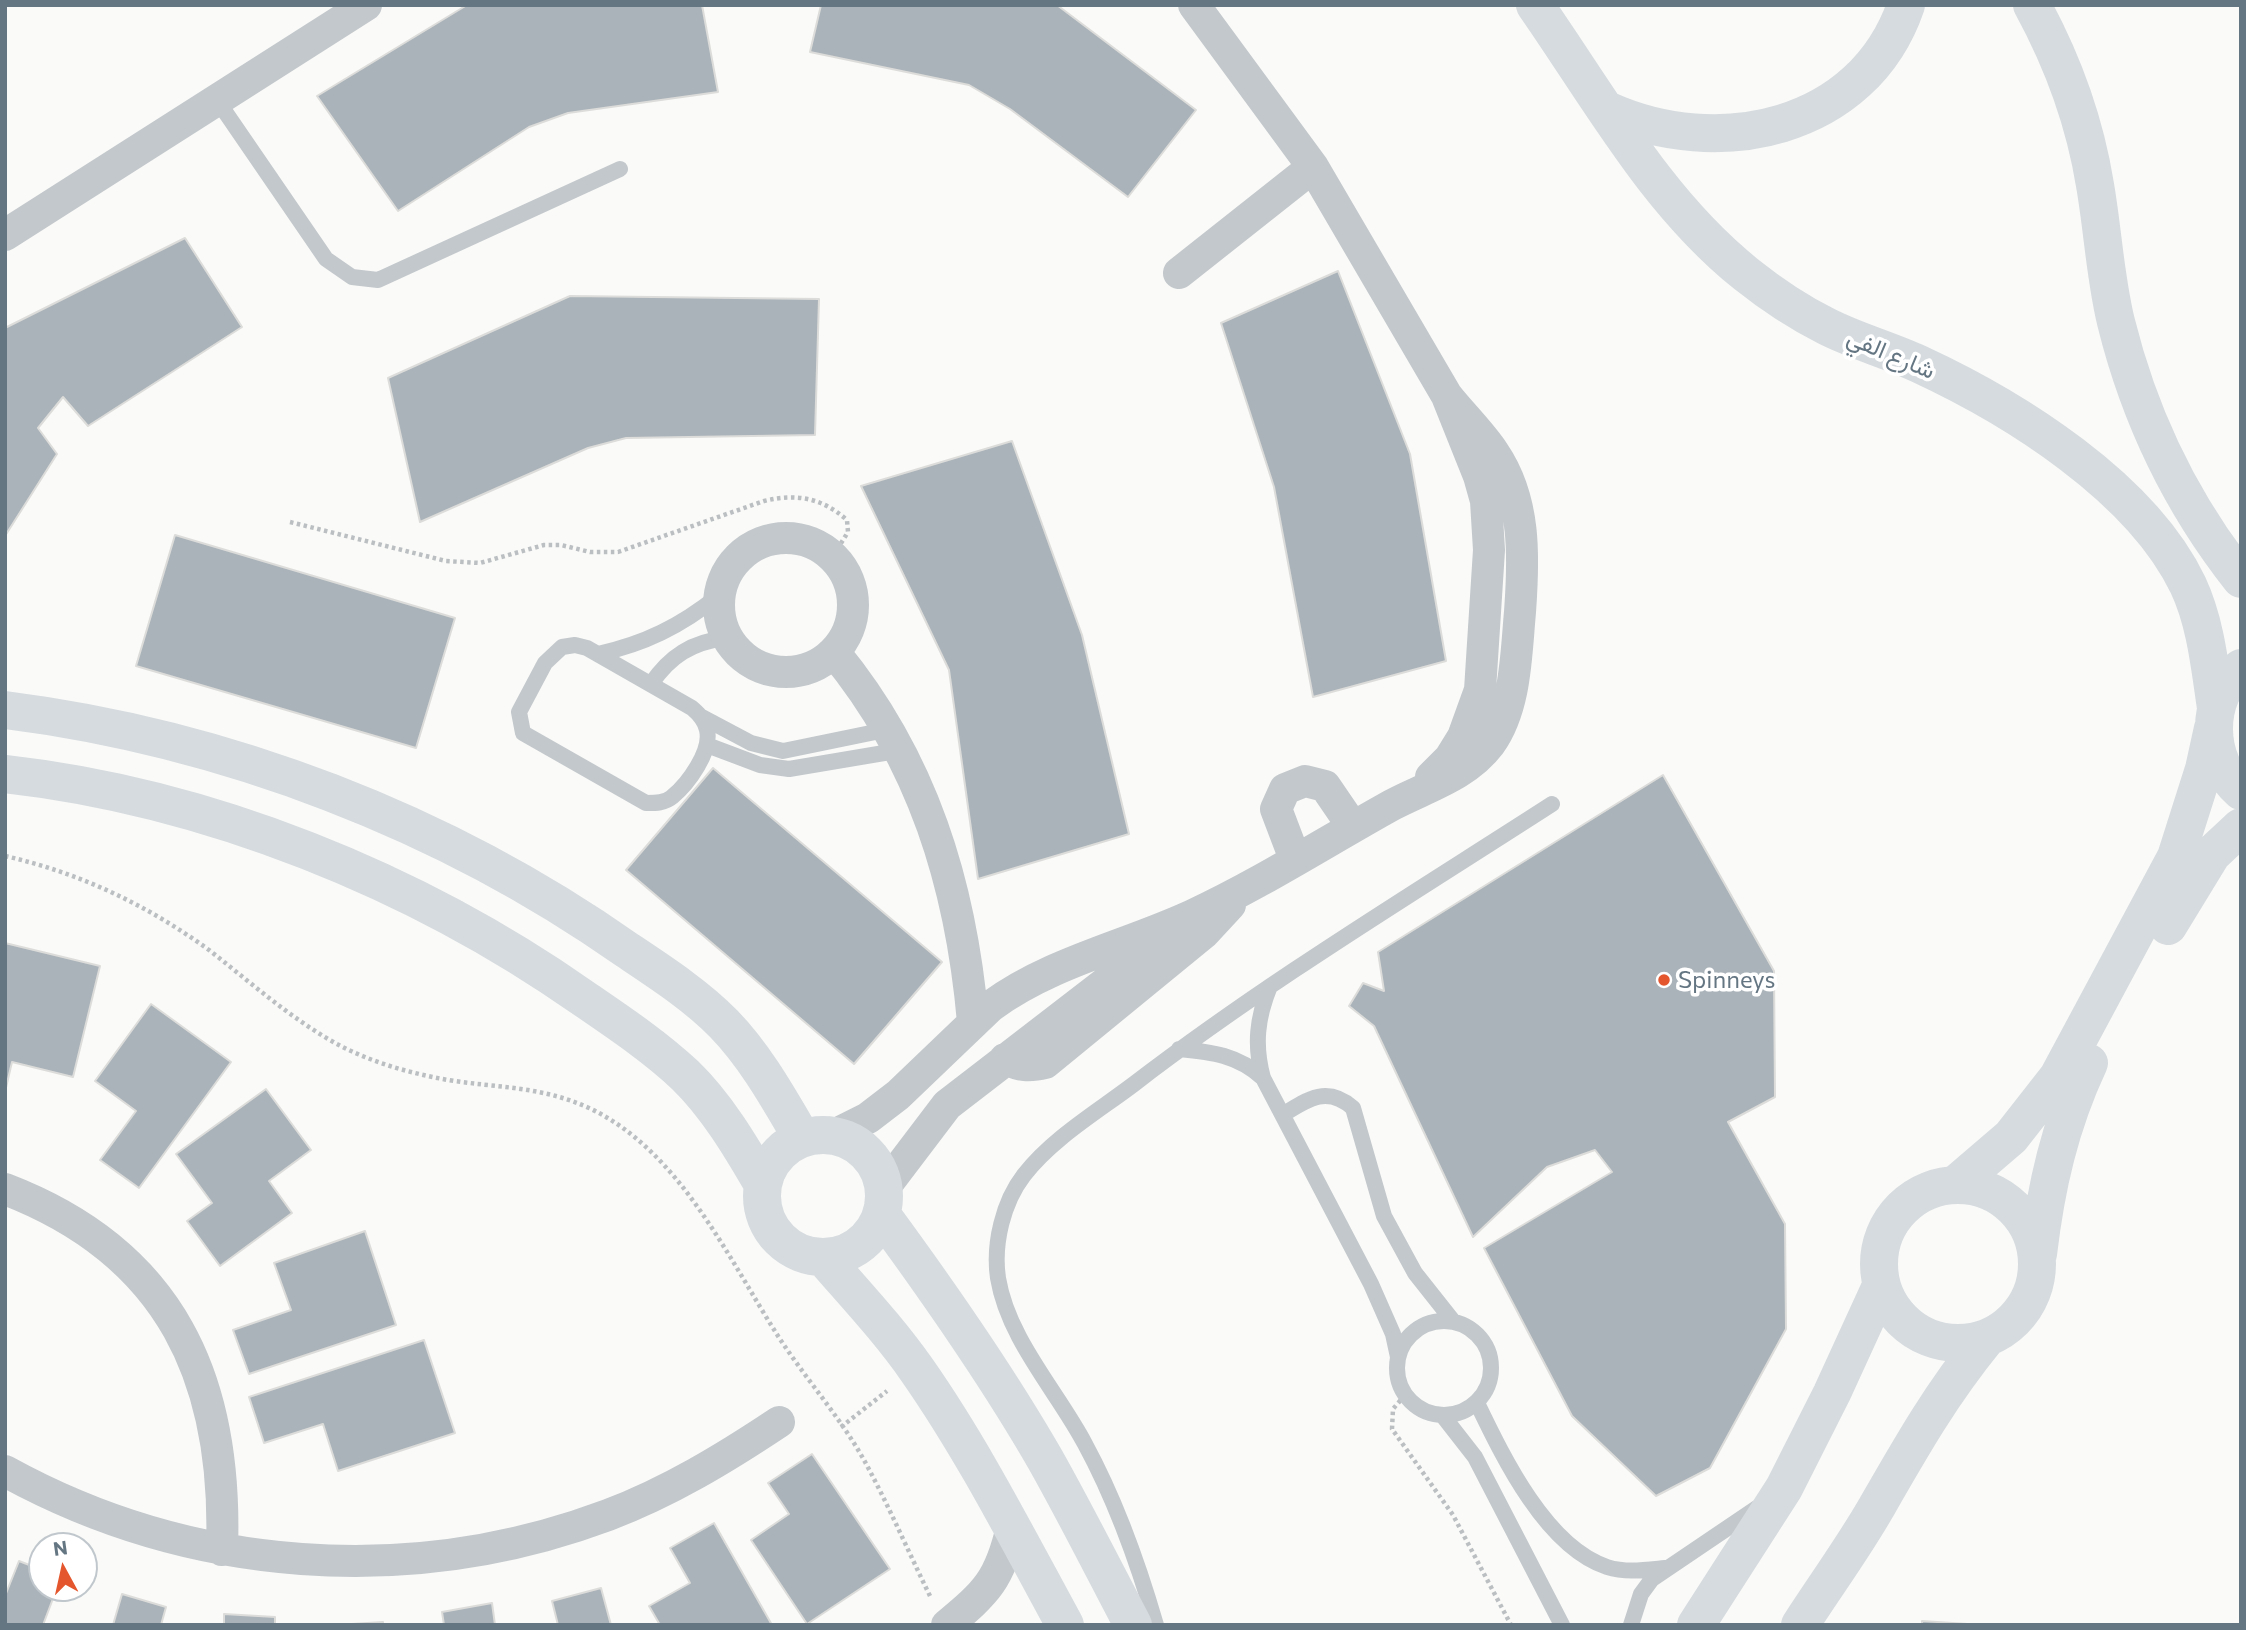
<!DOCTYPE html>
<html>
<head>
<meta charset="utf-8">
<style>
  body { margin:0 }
  #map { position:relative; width:2246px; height:1630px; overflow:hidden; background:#fafaf8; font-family:Commissioner,sans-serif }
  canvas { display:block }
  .frame { position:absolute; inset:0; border:7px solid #657683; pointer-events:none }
  .north { position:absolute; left:28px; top:1532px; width:70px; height:70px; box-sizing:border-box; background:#fff; border:2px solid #c1c8cd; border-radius:50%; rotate:352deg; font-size:19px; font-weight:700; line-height:28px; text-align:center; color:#657683 }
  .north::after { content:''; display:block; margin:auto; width:24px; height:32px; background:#e4572e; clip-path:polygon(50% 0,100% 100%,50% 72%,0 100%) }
</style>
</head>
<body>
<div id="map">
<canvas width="2246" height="1630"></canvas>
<div class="frame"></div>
<div class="north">N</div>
</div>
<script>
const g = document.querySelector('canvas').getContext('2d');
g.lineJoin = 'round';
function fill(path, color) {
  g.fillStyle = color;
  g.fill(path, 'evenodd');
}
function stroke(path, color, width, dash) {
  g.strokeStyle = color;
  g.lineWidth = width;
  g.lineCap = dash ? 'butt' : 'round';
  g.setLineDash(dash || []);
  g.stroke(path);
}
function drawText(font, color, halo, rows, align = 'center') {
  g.font = font + ' Commissioner,Vazirmatn,sans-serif';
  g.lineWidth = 7;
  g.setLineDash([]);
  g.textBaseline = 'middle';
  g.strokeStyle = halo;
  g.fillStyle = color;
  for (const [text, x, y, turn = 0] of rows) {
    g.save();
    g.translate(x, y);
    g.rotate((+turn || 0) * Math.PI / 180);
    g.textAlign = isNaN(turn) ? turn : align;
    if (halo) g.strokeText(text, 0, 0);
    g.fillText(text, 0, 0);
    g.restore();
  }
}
const building = new Path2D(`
  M 467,5 L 702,5 L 718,92 L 568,113 L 529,127 L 398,211 L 317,96 Z
  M 821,5 L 1057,5 L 1196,110 L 1128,197 L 1010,109 L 969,85 L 810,52 Z
  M 185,238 L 242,327 L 88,426 L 63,397 L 38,428 L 57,454 L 5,536 L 5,328 Z
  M 1338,271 L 1410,454 L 1446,661 L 1313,697 L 1274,487 L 1221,323 Z
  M 570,296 L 819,299 L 815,435 L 626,438 L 588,448 L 420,522 L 388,378 Z
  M 1012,441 L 1082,635 L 1129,834 L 978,879 L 949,670 L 861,486 Z
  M 175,535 L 455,618 L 416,748 L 136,666 Z
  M 713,768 L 942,962 L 854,1064 L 626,870 Z
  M 1663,775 L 1774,971 L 1775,1097 L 1728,1122 L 1785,1224 L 1786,1329 L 1710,1468 L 1656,1496 L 1572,1416 L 1484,1248 L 1612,1172 L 1595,1150 L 1547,1167 L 1473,1237 L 1374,1026 L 1349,1006 L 1363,983 L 1384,991 L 1378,952 Z
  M 5,943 L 100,966 L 73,1077 L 12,1062 L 5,1092 Z
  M 151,1004 L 231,1062 L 139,1188 L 100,1160 L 136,1111 L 95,1081 Z
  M 266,1089 L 311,1150 L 269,1181 L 292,1213 L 220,1266 L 187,1221 L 212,1203 L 176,1154 Z
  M 365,1231 L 396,1325 L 249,1374 L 233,1330 L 291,1310 L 274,1263 Z
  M 424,1340 L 455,1433 L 338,1471 L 323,1424 L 264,1443 L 249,1397 Z
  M 812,1454 L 890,1569 L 807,1624 L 751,1540 L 789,1514 L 768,1483 Z
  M 714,1523 L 772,1625 L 660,1625 L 649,1606 L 690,1583 L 670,1548 Z
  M 19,1561 L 42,1570 L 42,1588 L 57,1588 L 43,1625 L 5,1625 L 5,1596 Z
  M 601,1588 L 611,1625 L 558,1625 L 552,1601 Z
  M 122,1594 L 166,1607 L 161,1625 L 113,1625 Z
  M 492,1603 L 495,1625 L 444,1625 L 442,1612 Z
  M 224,1614 L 275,1617 L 275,1625 L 224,1625 Z
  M 1922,1621 L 1983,1625 L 1922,1625 Z
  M 383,1622 L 383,1625 L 336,1625 Z`);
fill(building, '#aab3b9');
stroke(building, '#dcdcda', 2);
stroke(new Path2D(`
  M 290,522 L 446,561 L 480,563 L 544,545 L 561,545 L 590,552 L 618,552 L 764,501 C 797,493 822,498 847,520 L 848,532 L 833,556
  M 5,856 C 80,873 147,905 209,950 C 250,982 289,1017 335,1043 C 370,1062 409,1073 448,1080 C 498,1088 541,1086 589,1108 C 679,1150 727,1256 778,1336 C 805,1378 840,1417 864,1460 C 888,1504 908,1551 930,1596
  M 1405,1395 L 1393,1409 L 1392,1429 L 1453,1515 L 1511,1625
  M 841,1427 L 887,1391`), '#bbbfc2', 4.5, [3.5, 3.5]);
stroke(new Path2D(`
  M 217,100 L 326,259 L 352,277 L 378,280 L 620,169
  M 575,645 L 587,648 L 692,708 C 699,714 705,720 707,730 C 712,751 688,784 672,797 C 665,803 656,803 646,803 L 523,733 L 519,712 L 545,663 L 562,647 Z
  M 598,654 C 644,644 681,626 718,596
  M 651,684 C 670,656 692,642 726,638
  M 702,717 L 751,743 L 783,751 L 890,729
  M 707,745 L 760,765 L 789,769 L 902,750
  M 1270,986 C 1257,1018 1254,1045 1263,1078 L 1371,1284 L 1393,1334 L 1398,1357
  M 1179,1049 C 1212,1052 1238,1055 1263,1078
  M 1284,1114 C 1309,1098 1328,1086 1353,1108 L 1384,1216 L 1415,1273 L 1453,1321
  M1397 1368a47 47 0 1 1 94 0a47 47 0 1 1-94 0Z
  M 1477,1403 C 1503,1457 1546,1547 1607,1567 C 1626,1573 1645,1570 1665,1568
  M 1443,1416 L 1475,1457 L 1562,1625
  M 1156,1625 C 1138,1563 1116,1501 1085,1444 C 1057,1391 1008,1339 998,1278 C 993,1244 1003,1202 1024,1175 C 1053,1138 1097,1112 1134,1084 C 1267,982 1411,895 1552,804
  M 1631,1625 L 1641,1594 L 1652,1579 L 1757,1508`), '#c3c8cc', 16);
stroke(new Path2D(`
  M 1194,5 L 1313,167 L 1447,396 L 1479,476 L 1486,501 L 1489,550 L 1480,690 L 1463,737 L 1450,758 L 1431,777
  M 5,235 L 366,5
  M 1179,273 L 1313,167
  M719 605a67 67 0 1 1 134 0a67 67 0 1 1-134 0Z
  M 834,652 C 923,760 961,885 973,1022
  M 1295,859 L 1276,809 L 1285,789 L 1305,781 L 1325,786 L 1353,827
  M 1005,1059 C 1020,1066 1029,1067 1045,1063 L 1205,932 L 1230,905
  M 834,1135 L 868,1118 L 898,1095 L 991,1006 C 1051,962 1126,946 1193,915 C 1260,884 1327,841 1392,805 C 1426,787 1466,776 1490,744 C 1516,708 1516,655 1520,612 C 1524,557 1526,500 1494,453 C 1481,433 1462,415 1447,396
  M 884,1188 L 947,1105 L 1156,944
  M 5,1189 C 172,1253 228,1380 222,1550
  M 5,1471 C 190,1573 410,1589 608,1515 C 669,1492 725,1458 779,1422
  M 947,1625 C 987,1592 1000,1579 1012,1527`), '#c3c8cc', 32);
stroke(new Path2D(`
  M 1535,5 C 1600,98 1656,202 1746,274 C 1771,294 1798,312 1826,326 C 1855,341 1889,350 1919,364 C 2014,408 2141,487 2188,585 C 2206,623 2210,668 2216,708
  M 2032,5 C 2062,60 2085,123 2095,185 C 2103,231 2105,277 2116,322 C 2139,415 2181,503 2241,579
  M 1607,110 C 1717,160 1863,131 1906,5
  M 2241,668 C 2204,698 2206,761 2241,791
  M 5,710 C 226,738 445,822 627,950 C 660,972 697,996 724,1024 C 756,1057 779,1099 802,1138
  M 5,774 C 209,797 416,881 583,998 C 618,1022 654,1046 685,1075 C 716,1105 740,1145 762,1183
  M 2168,926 L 2212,854 L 2241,827
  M762 1196a61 61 0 1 1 122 0a61 61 0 1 1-122 0Z
  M1879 1264a79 79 0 1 1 158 0a79 79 0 1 1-158 0Z
  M 1955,1185 L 2011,1137 L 2058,1077 L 2176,857 L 2204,769 L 2213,728
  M 882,1215 C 940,1294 996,1374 1045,1459 C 1076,1514 1104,1570 1133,1625
  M 2038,1254 C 2046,1186 2060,1125 2089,1063
  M 824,1258 C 856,1295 889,1330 917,1370 C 973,1450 1018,1539 1065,1625
  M 1696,1625 L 1784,1488 L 1832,1393 L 1881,1286
  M 1800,1625 C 1825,1586 1853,1548 1876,1508 C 1911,1447 1941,1394 1986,1339`), '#d6dbdf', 38);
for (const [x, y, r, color] of [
  [1664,980,7,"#e4572e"]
]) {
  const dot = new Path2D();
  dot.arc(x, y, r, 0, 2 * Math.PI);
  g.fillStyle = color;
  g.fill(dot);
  stroke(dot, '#fff', 2.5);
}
drawText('24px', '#657683', '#fff', [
  ["شارع الفي",1891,354,23]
]);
drawText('24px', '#657683', '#fff', [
  ["Spinneys",1678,980]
], 'left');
</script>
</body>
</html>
